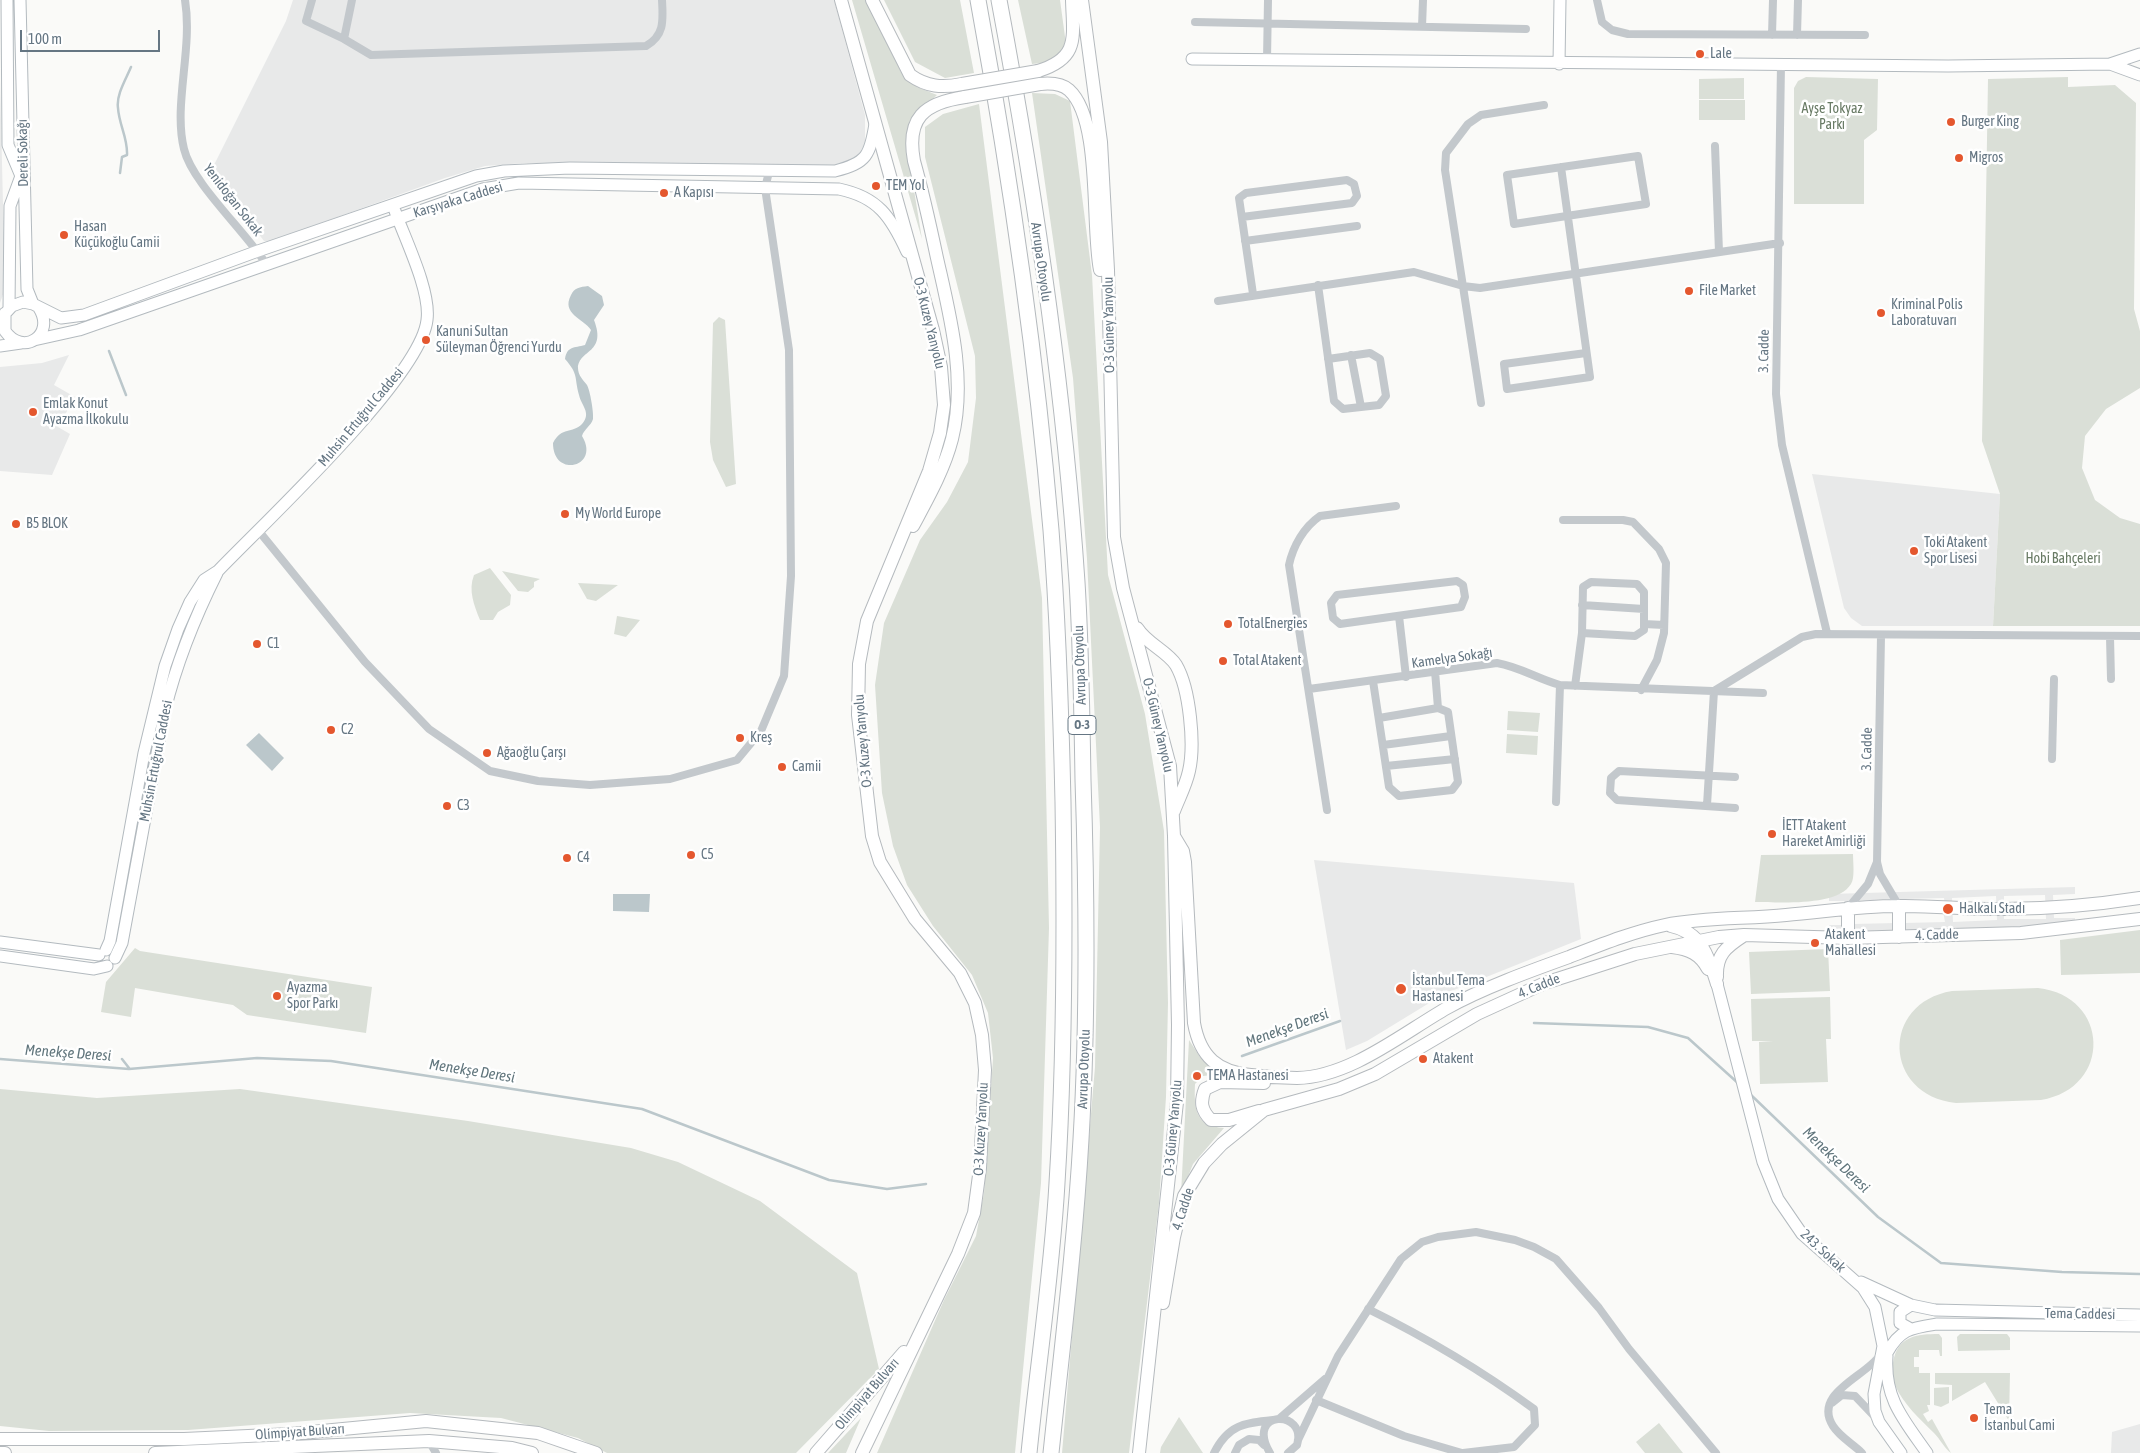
<!DOCTYPE html>
<html>
<head>
<meta charset="utf-8">
<style>
  body { margin:0 }
  #map { position:relative; width:2140px; height:1453px; overflow:hidden; background:#fafaf8; font-family:"Asap Condensed",sans-serif }
  canvas { display:block }
  .scale { position:absolute; left:20px; top:30px; width:140px; height:22px; box-sizing:border-box; border:2px solid #657683; border-top:0; padding-left:6px; font-size:15px; line-height:18px; white-space:nowrap; color:#657683; -webkit-text-stroke:4px #fff; paint-order:stroke }
</style>
</head>
<body>
<div id="map">
<canvas width="2140" height="1453"></canvas>
<div class="scale">100 m</div>
</div>
<script>
const g = document.querySelector('canvas').getContext('2d');
g.lineJoin = 'round';
function fill(path, color) {
  g.fillStyle = color;
  g.fill(path, 'evenodd');
}
function stroke(path, color, width, dash) {
  g.strokeStyle = color;
  g.lineWidth = width;
  g.lineCap = dash ? 'butt' : 'round';
  g.setLineDash(dash || []);
  g.stroke(path);
}
function drawText(font, color, halo, rows, align = 'center') {
  g.font = font + ' "Asap Condensed",sans-serif';
  g.lineWidth = 5;
  g.setLineDash([]);
  g.textBaseline = 'middle';
  g.strokeStyle = halo;
  g.fillStyle = color;
  for (const [text, x, y, turn = 0] of rows) {
    g.save();
    g.translate(x, y);
    g.rotate((+turn || 0) * Math.PI / 180);
    g.textAlign = isNaN(turn) ? turn : align;
    if (halo) g.strokeText(text, 0, 0);
    g.fillText(text, 0, 0);
    g.restore();
  }
}
fill(new Path2D(`
  M 293,0 L 834,0 L 865,115 L 865,144 L 859,154 L 840,169 L 525,163 L 485,166 L 445,178 L 269,242 L 264,241 L 211,171 L 286,21 Z
  M 0,79 L 5,289 L 0,303 Z
  M 69,355 L 54,385 L 75,397 L 58,427 L 70,434 L 52,475 L 0,471 L 0,367 L 42,363 Z
  M 1812,474 L 2000,494 L 1993,626 L 1862,626 L 1851,618 L 1844,608 Z
  M 1314,860 L 1574,883 L 1581,939 L 1444,994 L 1367,1041 L 1346,1050 Z
  M 2075,887 L 2075,894 L 2053,895 L 2054,918 L 2075,918 L 2075,925 L 1829,932 L 1829,925 L 1845,925 L 1845,916 L 1834,916 L 1845,909 L 1844,901 L 1829,901 L 1829,894 ZM 2045,895 L 2046,919 L 2004,919 L 2004,896 ZM 1996,896 L 1997,920 L 1953,922 L 1952,898 ZM 1944,898 L 1945,906 L 1942,906 L 1945,922 L 1904,923 L 1903,899 ZM 1895,899 L 1896,923 L 1853,924 L 1856,908 L 1852,901 Z
  M 2140,1424 L 2140,1453 L 2111,1453 L 2112,1432 Z`), '#e8e9e9');
fill(new Path2D(`
  M 852,0 L 867,0 L 901,72 L 917,87 L 937,95 L 910,120 L 906,141 L 922,239 Z
  M 884,0 L 960,0 L 974,73 L 945,78 L 915,62 Z
  M 1018,0 L 1060,0 L 1066,44 L 1052,62 L 1032,64 Z
  M 1806,77 L 1878,79 L 1877,130 L 1864,140 L 1864,204 L 1794,204 L 1794,88 L 1798,81 Z
  M 2068,77 L 2068,87 L 2115,85 L 2136,103 L 2134,309 L 2140,331 L 2140,388 L 2106,409 L 2085,436 L 2082,468 L 2095,500 L 2120,518 L 2140,524 L 2140,626 L 1993,626 L 2000,494 L 1982,441 L 1988,79 Z
  M 1744,78 L 1744,99 L 1699,99 L 1699,79 Z
  M 1032,93 L 1055,94 L 1070,101 L 1092,275 L 1108,575 L 1145,714 L 1164,831 L 1168,1003 L 1166,1097 L 1159,1203 L 1129,1453 L 1062,1453 L 1095,1067 L 1100,827 L 1087,559 L 1073,378 Z
  M 1699,100 L 1745,100 L 1745,120 L 1699,120 Z
  M 979,104 L 1042,598 L 1049,928 L 1041,1183 L 1015,1453 L 877,1453 L 944,1300 L 976,1236 L 984,1193 L 993,1058 L 988,1013 L 972,975 L 933,926 L 907,885 L 893,846 L 882,793 L 875,685 L 884,623 L 920,540 L 947,502 L 968,462 L 976,398 L 975,356 L 925,157 L 925,127 L 943,114 Z
  M 719,317 L 725,320 L 736,484 L 726,487 L 713,460 L 710,442 L 713,323 Z
  M 490,568 L 511,595 L 510,605 L 498,612 L 493,620 L 480,620 C 474,605 468,590 474,575 Z
  M 502,571 L 540,579 L 534,582 L 534,587 L 528,592 L 518,591 Z
  M 578,583 L 618,585 L 596,601 L 587,599 Z
  M 617,616 L 640,620 L 626,637 L 614,634 Z
  M 1508,711 L 1540,713 L 1538,732 L 1507,730 Z
  M 1507,734 L 1538,736 L 1537,755 L 1506,753 Z
  M 1853,854 C 1853,862 1855,878 1851,884 C 1837,907 1778,902 1755,902 L 1761,855 Z
  M 2140,930 L 2140,973 L 2061,975 L 2060,940 Z
  M 135,948 L 140,951 L 372,987 L 366,1033 L 247,1015 L 233,1005 L 135,988 L 131,1017 L 101,1012 L 106,982 Z
  M 1828,949 L 1830,991 L 1751,994 L 1749,952 Z
  M 2038,988 C 2110,996 2113,1088 2041,1100 L 1956,1103 C 1883,1095 1880,1003 1952,991 Z
  M 1830,997 L 1831,1039 L 1826,1039 L 1828,1082 L 1760,1084 L 1759,1042 L 1773,1041 L 1752,1041 L 1751,999 Z
  M 1189,1040 L 1200,1057 L 1222,1074 L 1203,1076 L 1195,1084 C 1194,1109 1195,1126 1224,1128 L 1193,1164 L 1181,1194 Z
  M 0,1089 L 97,1098 L 240,1089 L 468,1121 L 631,1148 L 678,1162 L 760,1201 L 857,1273 L 879,1369 L 796,1453 L 607,1453 L 578,1438 L 501,1418 L 410,1413 L 188,1430 L 49,1431 L 0,1426 Z
  M 1939,1334 L 1942,1338 L 1942,1356 L 1940,1356 L 1939,1350 L 1919,1350 L 1919,1357 L 1914,1357 L 1914,1367 L 1919,1367 L 1919,1373 L 1930,1373 L 1930,1405 L 1927,1405 L 1929,1411 L 1923,1414 L 1928,1422 L 1932,1419 L 1951,1453 C 1945,1449 1940,1439 1934,1433 C 1920,1419 1903,1404 1895,1385 C 1891,1378 1892,1370 1893,1363 C 1897,1336 1917,1334 1939,1334 Z
  M 1960,1334 L 2007,1334 L 2010,1338 L 2010,1350 L 1958,1351 L 1957,1337 Z
  M 1935,1373 L 2010,1373 L 2009,1421 L 1985,1382 L 1952,1401 L 1952,1385 L 1935,1384 Z
  M 1949,1387 L 1949,1403 L 1941,1407 L 1934,1405 L 1934,1388 Z
  M 1179,1417 L 1203,1453 L 1160,1453 L 1161,1447 Z
  M 861,1418 L 846,1453 L 828,1453 Z
  M 1659,1423 L 1683,1453 L 1645,1453 L 1636,1442 Z`), '#dadfd7');
fill(new Path2D(`
  M 588,286 L 602,296 L 604,305 L 594,320 C 607,354 579,349 578,368 C 578,375 583,380 587,385 C 590,390 594,413 593,419 C 591,426 584,429 582,436 C 601,467 553,479 553,443 C 562,426 572,434 582,424 C 592,413 581,405 579,395 C 574,377 579,375 565,359 C 567,346 574,348 585,345 L 591,330 C 583,318 561,314 571,295 C 574,288 580,287 588,286 Z
  M 259,733 L 284,758 L 272,771 L 246,745 Z
  M 613,894 L 650,894 L 649,912 L 613,911 Z`), '#bbc7cb');
stroke(new Path2D(`
  M 120,173 L 122,157 L 127,155 C 128,138 119,125 118,108 C 116,95 126,79 131,67
  M 109,351 L 126,395
  M 1534,1023 L 1648,1027 L 1688,1038 L 1739,1084
  M 1242,1056 L 1340,1021
  M 0,1059 L 129,1069 L 257,1058 L 331,1061 L 642,1109 L 829,1180 L 887,1189 L 926,1184
  M 122,1059 L 129,1068
  M 1750,1094 L 1878,1217 L 1941,1263 L 2062,1272 L 2140,1274`), '#bbc7cb', 2.5);
const secondary = new Path2D(`
  M 7,0 L 8,145 L 21,176 L 10,206 L 9,309
  M 20,0 L 27,289 L 33,304
  M 1192,59 L 1948,66 L 2110,64 L 2140,54
  M 1559,64 L 1560,0
  M 2110,64 L 2140,75
  M 5,313 L 5,331 C 23,357 56,335 39,308
  M 0,319 L 12,306 L 23,302 L 33,304 L 61,318 L 84,315 L 258,251 L 476,176 L 504,171 L 570,168 L 835,171 C 867,163 870,155 875,124
  M 34,340 L 79,330 L 483,189 L 519,183 L 839,189 C 878,197 891,217 907,252
  M 0,346 L 21,343
  M 0,942 L 99,955
  M 106,950 L 110,941 L 144,753 L 165,666 L 178,629 L 190,602 L 204,580 L 218,571 C 263,524 421,377 427,320 C 431,291 405,239 395,211
  M 0,956 L 94,969 L 107,966
  M 115,958 L 122,943 L 165,710 C 177,661 195,617 217,573
  M 1717,984 L 1763,1162 L 1778,1199 L 1802,1234 L 1863,1288 L 1875,1307 L 1883,1346 L 1874,1394 L 1875,1411 L 1879,1422 L 1901,1453
  M 1861,1282 L 1911,1305 L 1935,1310 L 2140,1315
  M 1911,1329 L 1900,1323 L 1900,1312 L 1911,1305
  M 1887,1353 C 1900,1329 1911,1328 1937,1324 L 2140,1326
  M 1887,1356 C 1884,1399 1904,1420 1927,1453`);
const primary = new Path2D(`
  M 841,0 L 933,330 L 941,367 L 944,405 L 940,433 L 929,471 L 867,621 L 859,664 L 858,715 L 872,836 L 880,862 L 915,919 L 960,973 L 975,1003 L 982,1035 L 985,1070 L 980,1168 L 974,1213 L 958,1254 L 862,1453
  M 872,0 L 910,75 C 927,87 942,88 962,84
  M 1082,0 L 1101,142 L 1108,270 L 1114,537 L 1123,588 L 1170,766 L 1174,836 L 1178,1025 L 1177,1102 L 1139,1453
  M 1038,71 C 1080,58 1073,37 1072,0
  M 1040,84 C 1050,83 1061,83 1069,90 C 1102,120 1091,225 1100,270
  M 913,526 C 928,498 944,470 952,439 C 967,379 950,316 937,258 C 930,225 923,193 914,161 C 906,118 924,103 965,97
  M 1137,628 C 1147,644 1167,651 1176,665 C 1190,689 1195,745 1189,771 C 1186,785 1179,798 1174,811
  M 1174,836 L 1183,851 L 1185,862 L 1194,1023 C 1200,1057 1218,1072 1251,1075 C 1266,1077 1282,1078 1297,1078 C 1350,1077 1403,1033 1447,1008 C 1483,988 1530,971 1569,957 C 1600,945 1632,932 1665,925 C 1705,917 1746,919 1786,915 C 1823,912 1860,906 1897,906 C 1933,905 1968,910 2004,909 C 2049,909 2095,905 2140,898
  M 1899,906 L 1899,937
  M 1671,926 C 1702,932 1709,958 1717,984
  M 1848,938 L 1848,908
  M 1672,947 C 1689,949 1700,954 1708,969
  M 1717,977 C 1716,955 1726,947 1743,936
  M 1259,1111 L 1229,1120 L 1211,1120 C 1201,1110 1200,1102 1205,1089 L 1220,1082 L 1264,1083
  M 1163,1303 L 1174,1237 L 1184,1196 L 1204,1163 L 1222,1144 L 1264,1110 L 1339,1089 L 1375,1074 L 1477,1014 L 1545,983 L 1635,954 L 1719,937 L 1744,935 L 1848,938 L 2021,933 L 2140,919
  M 0,1439 L 184,1439 L 291,1434 L 426,1421 L 538,1433 L 596,1453
  M 0,1453 L 5,1453
  M 155,1453 L 429,1441 L 512,1448 L 532,1453
  M 816,1453 L 904,1352`);
const highway = new Path2D(`
  M 978,0 C 1010,175 1036,353 1051,530 C 1058,621 1061,711 1063,802 C 1065,929 1065,1056 1057,1183 C 1052,1273 1038,1363 1029,1453
  M 999,0 C 1035,192 1064,387 1077,582 C 1081,647 1082,714 1083,780 C 1087,899 1088,1019 1081,1139 C 1075,1244 1062,1348 1051,1453`);
stroke(secondary, '#b3babf', 13);
stroke(primary, '#b5babe', 14);
stroke(highway, '#b4b9bd', 17);
stroke(new Path2D(`
  M 185,0 C 193,49 173,105 184,149 C 192,183 245,231 266,264
  M 312,0 L 306,21 L 344,39 L 352,0
  M 1597,0 L 1602,22 L 1612,30 L 1628,34 L 1865,35
  M 1195,22 L 1526,29
  M 1422,27 L 1423,0
  M 1772,35 L 1773,0
  M 1797,35 L 1798,0
  M 344,39 L 371,55 L 646,46 C 665,35 663,20 662,0
  M 1267,60 L 1268,0
  M 1781,64 L 1776,394 L 1782,445 L 1827,633
  M 1715,146 L 1719,252
  M 1638,156 L 1646,204 L 1514,224 L 1507,175 Z
  M 1561,167 C 1570,237 1580,307 1590,377 L 1507,389 L 1504,364 L 1586,353
  M 1242,217 L 1352,203 L 1357,196 L 1354,184 L 1347,180 L 1246,193 L 1239,198 L 1253,294
  M 1245,241 L 1357,226
  M 1318,285 L 1334,401 L 1343,409 L 1379,405 L 1386,396 L 1380,359 L 1370,353 L 1328,359
  M 1218,301 L 1414,272 L 1463,286 L 1480,288 L 1780,243
  M 1351,355 L 1361,407
  M 1481,403 L 1445,170 L 1446,153 L 1468,124 L 1481,115 L 1544,105
  M 1563,520 L 1623,520 L 1633,522 L 1659,549 L 1666,563 L 1664,633 L 1657,660 L 1641,690
  M 258,530 L 365,662 L 429,729 L 490,771 L 538,781 L 590,785 L 670,779 L 737,760 L 761,731 L 784,676 L 791,576 L 789,350 L 765,188 L 769,172
  M 1457,581 L 1463,585 L 1465,597 L 1461,607 L 1340,624 L 1333,618 L 1331,603 L 1337,595 Z
  M 1582,605 L 1644,609
  M 1399,616 L 1406,677
  M 1644,624 L 1664,625
  M 1881,636 L 1877,862 L 1880,874 L 1899,906
  M 2110,637 L 2111,679
  M 1373,681 L 1389,787 L 1399,796 L 1452,790 L 1458,782 L 1448,712 L 1438,708 L 1435,671
  M 1575,686 L 1582,633 L 1583,587 L 1591,582 L 1637,584 L 1644,592 L 1644,630 L 1635,636 L 1582,633
  M 1309,689 L 1497,663 C 1520,667 1538,679 1560,685 L 1763,693
  M 1714,691 L 1802,637 L 1816,634 L 2140,636
  M 1379,718 L 1438,708
  M 1383,745 L 1451,736
  M 2052,759 L 2054,679
  M 1386,766 L 1455,759
  M 1735,777 L 1619,771 L 1611,778 L 1610,793 L 1617,800 L 1735,808
  M 1556,802 L 1560,685
  M 1707,805 L 1714,691
  M 1327,810 L 1289,565 C 1293,546 1304,527 1320,516 L 1396,506
  M 1848,908 L 1868,884 L 1877,862
  M 1368,1309 C 1425,1337 1482,1371 1534,1409 L 1535,1425 L 1514,1447 L 1463,1453
  M 1316,1400 L 1404,1436 L 1462,1453
  M 1832,1403 L 1842,1395 L 1855,1396 L 1876,1418
  M 1280,1418 L 1325,1379
  M 1298,1440 L 1338,1356 L 1401,1259 L 1422,1242 L 1438,1237 L 1476,1232 L 1515,1240 L 1534,1247 L 1556,1259 L 1599,1308 L 1629,1349 L 1716,1453
  M 429,1441 L 436,1453
  M 1214,1453 C 1228,1425 1244,1423 1273,1420
  M 1235,1453 L 1239,1445 L 1249,1439 L 1259,1440 L 1264,1445
  M 1270,1453 C 1244,1409 1308,1409 1297,1445 L 1288,1453
  M 1862,1453 C 1853,1444 1840,1437 1833,1426 C 1812,1393 1867,1376 1880,1355`), '#c3c8cc', 8);
stroke(secondary, '#fff', 11);
stroke(primary, '#fff', 12);
stroke(highway, '#fff', 15);
const primaryBridge = new Path2D(`
  M 962,84 L 1038,71
  M 965,97 L 1040,84`);
stroke(primaryBridge, '#b5babe', 14, []);
stroke(primaryBridge, '#fff', 12);
for (const [x, y, r, color] of [
  [1700,54,5,"#e4572e"],
  [1951,122,5,"#e4572e"],
  [1959,158,5,"#e4572e"],
  [876,186,5,"#e4572e"],
  [664,193,5,"#e4572e"],
  [64,235,5,"#e4572e"],
  [1689,291,5,"#e4572e"],
  [1881,313,5,"#e4572e"],
  [426,340,5,"#e4572e"],
  [33,412,5,"#e4572e"],
  [565,514,5,"#e4572e"],
  [16,524,5,"#e4572e"],
  [1914,551,5,"#e4572e"],
  [1228,624,5,"#e4572e"],
  [257,644,5,"#e4572e"],
  [1223,661,5,"#e4572e"],
  [331,730,5,"#e4572e"],
  [740,738,5,"#e4572e"],
  [487,753,5,"#e4572e"],
  [782,767,5,"#e4572e"],
  [447,806,5,"#e4572e"],
  [1772,834,5,"#e4572e"],
  [691,855,5,"#e4572e"],
  [567,858,5,"#e4572e"],
  [1948,909,6,"#e4572e"],
  [1815,943,5,"#e4572e"],
  [1401,989,6,"#e4572e"],
  [277,996,5,"#e4572e"],
  [1423,1059,5,"#e4572e"],
  [1197,1076,5,"#e4572e"],
  [1974,1418,5,"#e4572e"]
]) {
  const dot = new Path2D();
  dot.arc(x, y, r, 0, 2 * Math.PI);
  g.fillStyle = color;
  g.fill(dot);
  stroke(dot, '#fff', 2);
}
for (const [x, y, w] of [
  [1082,725,28]
]) {
  const box = new Path2D();
  box.roundRect(x - w / 2, y - 9.5, w, 19, 4);
  g.fillStyle = '#fff';
  g.fill(box);
  stroke(box, '#657683', 1);
}
drawText('bold 12px', '#657683', null, [
  ["O-3",1082,725]
]);
drawText('14px', '#657683', '#fff', [
  ["Lale",1710,54],
  ["Burger King",1961,122],
  ["Migros",1969,158],
  ["TEM Yol",886,186],
  ["A Kapısı",674,193],
  ["Hasan",74,227],
  ["Küçükoğlu Camii",74,243],
  ["File Market",1699,291],
  ["Kriminal Polis",1891,305],
  ["Laboratuvarı",1891,321],
  ["Kanuni Sultan",436,332],
  ["Süleyman Öğrenci Yurdu",436,348],
  ["Emlak Konut",43,404],
  ["Ayazma İlkokulu",43,420],
  ["My World Europe",575,514],
  ["B5 BLOK",26,524],
  ["Toki Atakent",1924,543],
  ["Spor Lisesi",1924,559],
  ["TotalEnergies",1238,624],
  ["C1",267,644],
  ["Total Atakent",1233,661],
  ["C2",341,730],
  ["Kreş",750,738],
  ["Ağaoğlu Çarşı",497,753],
  ["Camii",792,767],
  ["C3",457,806],
  ["İETT Atakent",1782,826],
  ["Hareket Amirliği",1782,842],
  ["C5",701,855],
  ["C4",577,858],
  ["Halkalı Stadı",1959,909],
  ["Atakent",1825,935],
  ["Mahallesi",1825,951],
  ["İstanbul Tema",1412,981],
  ["Hastanesi",1412,997],
  ["Ayazma",287,988],
  ["Spor Parkı",287,1004],
  ["Atakent",1433,1059],
  ["TEMA Hastanesi",1207,1076],
  ["Tema",1984,1410],
  ["İstanbul Cami",1984,1426]
], 'left');
drawText('14px', '#687a64', '#fff', [
  ["Ayşe Tokyaz",1832,109],
  ["Parkı",1832,125],
  ["Hobi Bahçeleri",2063,559]
]);
drawText('14px', '#657683', '#fff', [
  ["Dereli Sokağı",23,153,-91],
  ["Yenidoğan Sokak",233,200,52],
  ["Karşıyaka Caddesi",458,200,-17],
  ["Avrupa Otoyolu",1041,262,82],
  ["O-3 Kuzey Yanyolu",929,323,76],
  ["O-3 Güney Yanyolu",1109,325,-91],
  ["3. Cadde",1764,351,-89],
  ["Muhsin Ertuğrul Caddesi",361,417,-50],
  ["Kamelya Sokağı",1452,658,-8],
  ["Avrupa Otoyolu",1080,665,-92],
  ["O-3 Güney Yanyolu",1158,725,77],
  ["O-3 Kuzey Yanyolu",863,741,-95],
  ["3. Cadde",1867,749,-89],
  ["Muhsin Ertuğrul Caddesi",156,761,-79],
  ["4. Cadde",1937,935,-2],
  ["4. Cadde",1539,986,-22],
  ["Avrupa Otoyolu",1084,1069,-88],
  ["O-3 Güney Yanyolu",1173,1128,-85],
  ["O-3 Kuzey Yanyolu",981,1129,-87],
  ["4. Cadde",1183,1209,-72],
  ["243. Sokak",1823,1251,43],
  ["Tema Caddesi",2080,1314,1],
  ["Olimpiyat Bulvarı",867,1394,-49],
  ["Olimpiyat Bulvarı",300,1432,-4]
]);
drawText('italic 15px', '#60757c', '#fff', [
  ["Menekşe Deresi",1287,1028,-20],
  ["Menekşe Deresi",68,1053,4],
  ["Menekşe Deresi",472,1071,9],
  ["Menekşe Deresi",1836,1160,44]
]);
</script>
</body>
</html>
